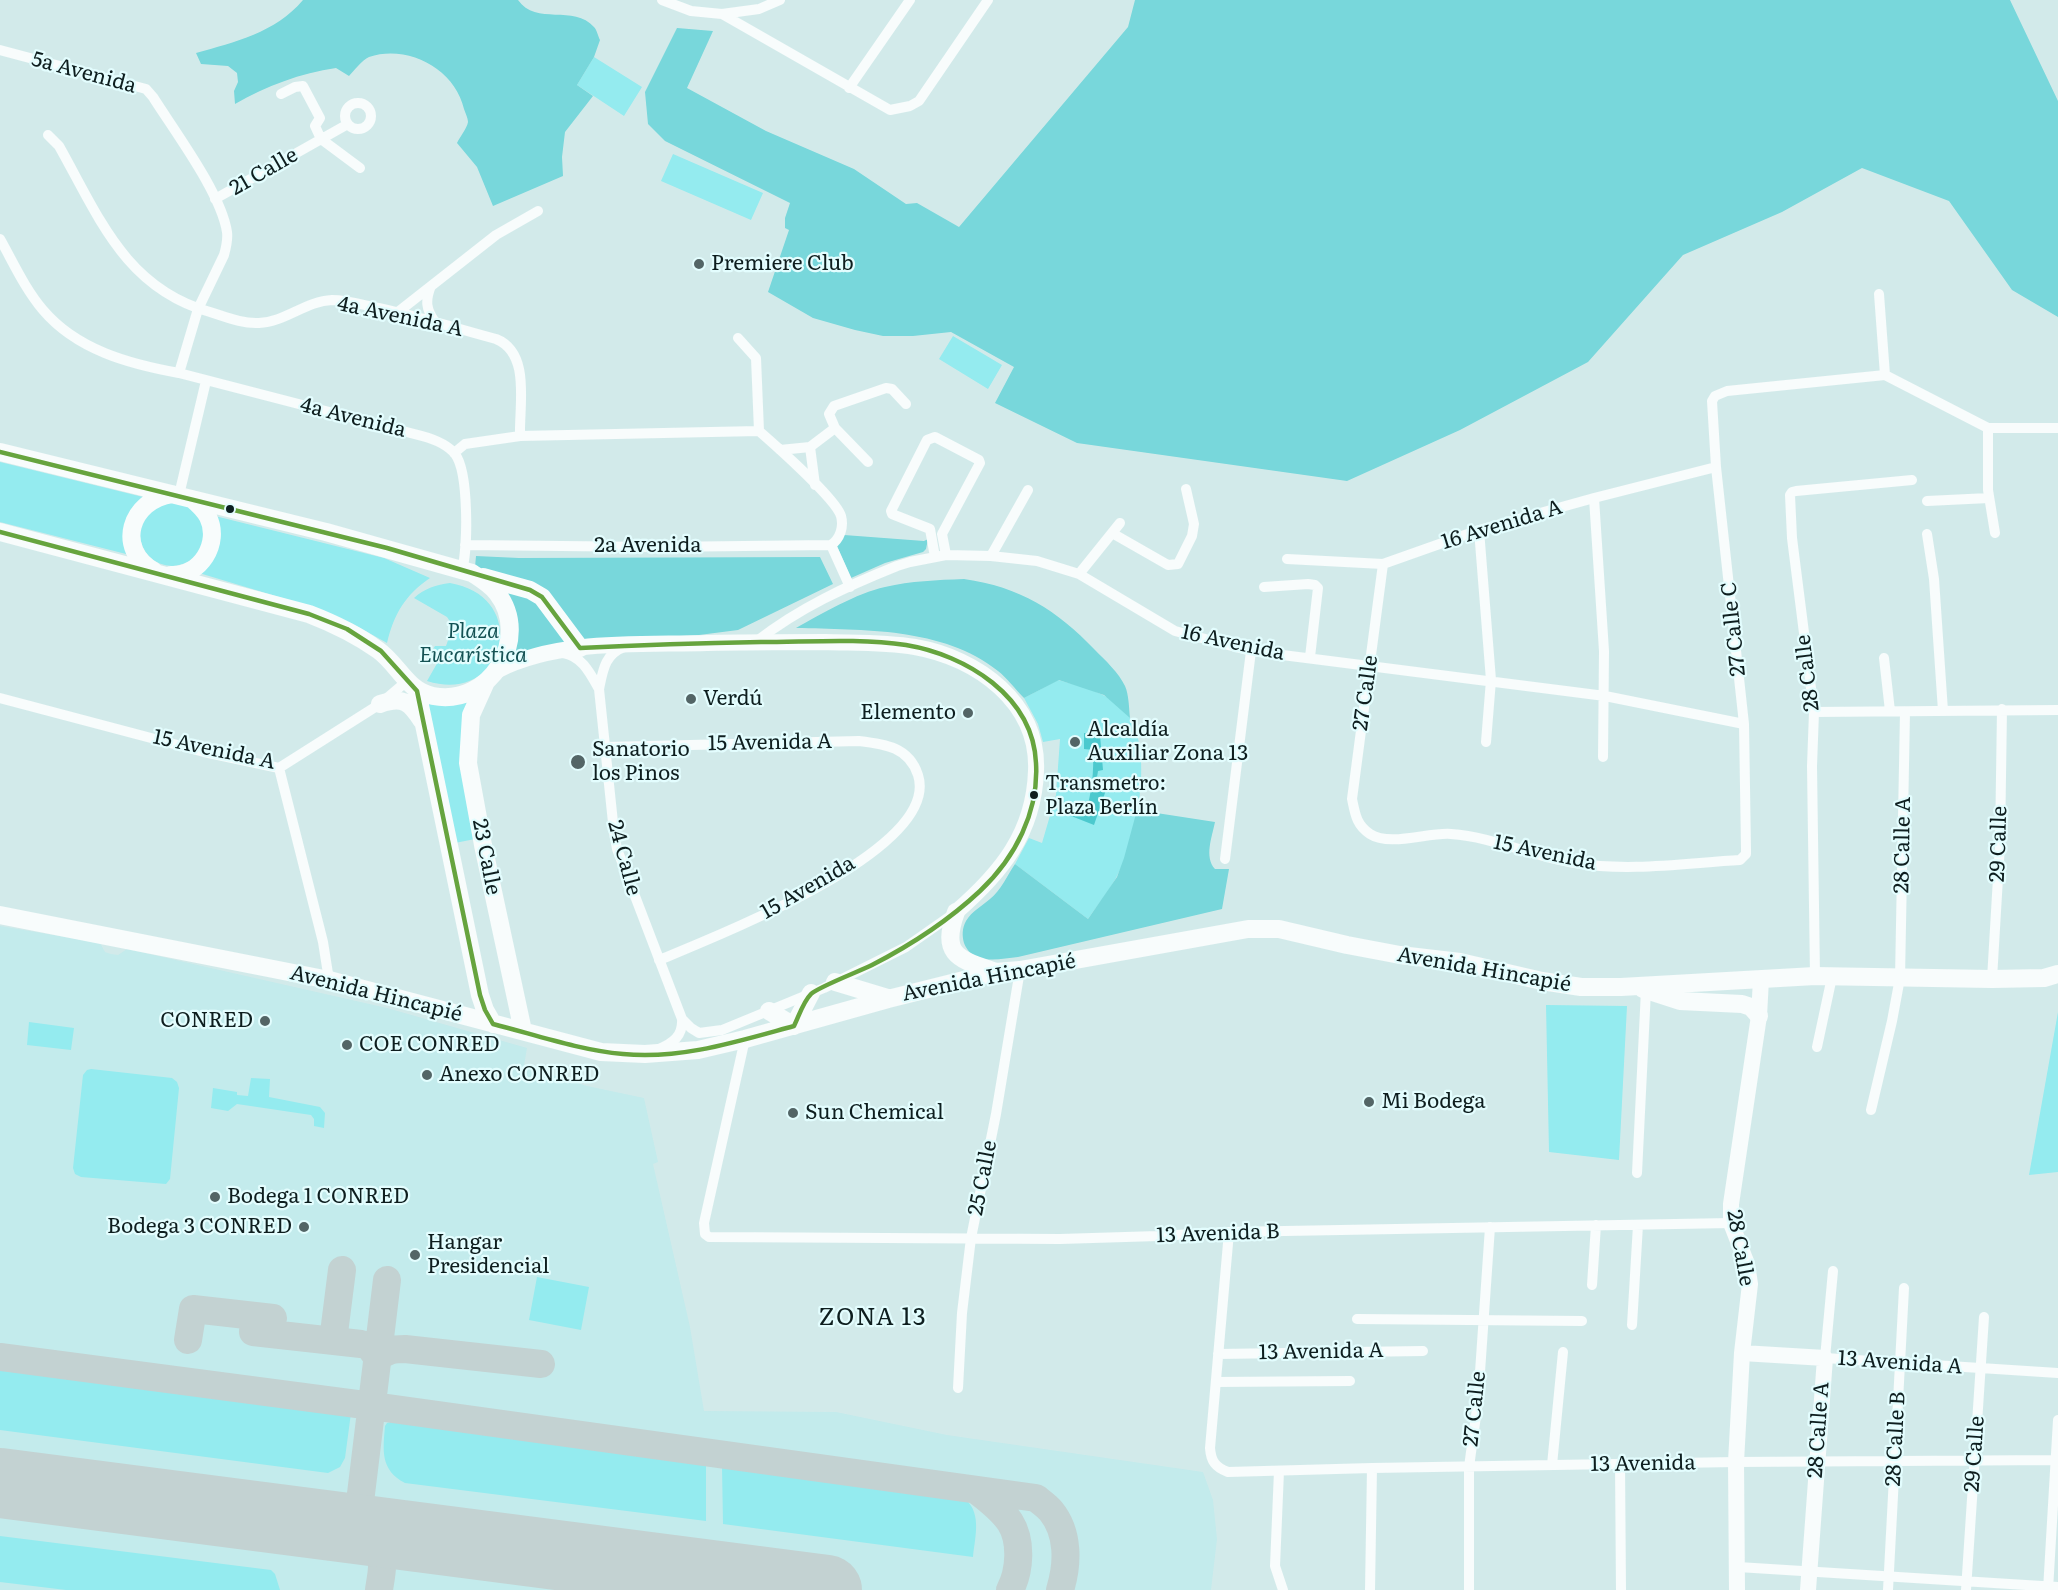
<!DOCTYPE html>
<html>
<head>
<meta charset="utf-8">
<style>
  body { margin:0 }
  canvas { display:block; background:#d2eaea }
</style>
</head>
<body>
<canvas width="2058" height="1590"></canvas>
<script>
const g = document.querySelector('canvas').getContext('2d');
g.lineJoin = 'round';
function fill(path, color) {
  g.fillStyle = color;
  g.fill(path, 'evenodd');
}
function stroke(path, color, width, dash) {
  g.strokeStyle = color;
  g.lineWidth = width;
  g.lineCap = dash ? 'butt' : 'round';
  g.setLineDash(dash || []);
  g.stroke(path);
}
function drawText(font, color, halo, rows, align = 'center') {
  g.font = font + ' Literata,serif';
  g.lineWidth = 4.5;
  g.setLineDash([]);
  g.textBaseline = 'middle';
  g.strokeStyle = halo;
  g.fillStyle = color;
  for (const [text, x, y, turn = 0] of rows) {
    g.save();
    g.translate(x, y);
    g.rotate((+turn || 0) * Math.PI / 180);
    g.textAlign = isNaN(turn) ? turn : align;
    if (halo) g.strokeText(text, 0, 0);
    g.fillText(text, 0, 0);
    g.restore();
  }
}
fill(new Path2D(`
  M 0,926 L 100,943 L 105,952 L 111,954 L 118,955 L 127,949 L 387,1008 L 527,1048 L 524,1066 L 587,1086 L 644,1098 L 658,1162 L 653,1164 L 690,1327 L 704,1411 L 836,1412 L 947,1435 L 1203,1472 L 1213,1500 L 1217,1539 L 1211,1590 L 0,1590 Z`), '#c3ebec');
fill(new Path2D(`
  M 594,57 L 642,87 L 624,116 L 577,85 Z
  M 673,154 L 763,193 L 751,220 L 661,181 Z
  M 953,336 L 1002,365 L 988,389 L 939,359 Z
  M 0,462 L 143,497 L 130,555 L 0,522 Z
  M140 534a32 32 0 1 1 64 0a32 32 0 1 1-64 0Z
  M 215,516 L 384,558 L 430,578 C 405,595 394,614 387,643 L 353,624 L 309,606 L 199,573 Z
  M 450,583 C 532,597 506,706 427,681 L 439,660 L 428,658 L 435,646 L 446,646 L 453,626 L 447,617 L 414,598 C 425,588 436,585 450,583 Z
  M 1058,680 C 1083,687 1115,694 1130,718 C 1153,755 1137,841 1116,878 C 1108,892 1097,906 1088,919 L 1015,864 L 1029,838 L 1042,843 L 1056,795 L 1060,739 L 1043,742 L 1038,724 L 1024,698 Z
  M 470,699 L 475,839 L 455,843 L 426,701 Z
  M 1546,1005 L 1627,1006 L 1619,1160 L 1549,1152 Z
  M 2058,1012 L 2058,1172 L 2029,1175 Z
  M 29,1022 L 74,1028 L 71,1050 L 27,1045 Z
  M 91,1069 L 172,1078 L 177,1082 L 179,1088 L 170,1179 L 166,1184 L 81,1177 L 75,1174 L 73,1168 L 83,1075 L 87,1070 Z
  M 251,1078 L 270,1079 L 269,1097 L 320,1107 L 325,1113 L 324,1128 L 314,1126 L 314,1119 L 311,1115 L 237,1104 L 228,1111 L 211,1108 L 213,1088 L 237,1092 L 237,1095 L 248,1096 Z
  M 537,1277 L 589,1287 L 581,1330 L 529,1320 Z
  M 0,1369 L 351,1413 L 345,1458 L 340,1467 L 328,1473 L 0,1430 Z
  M 393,1421 L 706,1464 L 706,1521 L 405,1483 C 380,1470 383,1450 385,1426 L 387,1423 Z
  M 722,1466 L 962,1497 C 983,1510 975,1537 973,1557 L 723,1524 Z
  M 0,1536 L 271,1570 L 275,1574 L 280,1590 L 66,1590 L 0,1582 Z`), '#94ebef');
fill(new Path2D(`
  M 303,0 L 518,0 C 536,26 574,4 594,27 C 597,30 598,36 600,40 L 594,57 L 577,85 L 593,96 L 565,132 L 562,157 L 563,176 L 493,206 L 477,167 L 457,143 C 460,137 467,128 468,122 C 468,118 465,112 464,109 C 455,69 408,44 369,57 C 362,60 354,71 349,76 L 336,68 C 301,73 266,86 235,104 L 234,91 L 238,82 L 237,73 L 228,66 L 201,64 L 196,53 C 235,42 275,33 303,0 Z
  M 1135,0 L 2010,0 L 2058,101 L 2058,317 L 2012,290 L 1949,201 L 1862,168 L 1782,212 L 1683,255 L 1588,362 L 1460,430 L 1347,481 L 1077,443 L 995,403 L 1014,367 L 951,332 L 913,336 L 883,336 L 855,330 L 813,318 L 768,292 L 789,230 L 785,228 L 785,218 L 790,203 L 665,141 L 648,124 L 645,92 L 677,28 L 713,31 L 687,88 L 766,131 L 854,169 L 906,204 L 917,203 L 959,227 L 1128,27 Z
  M 844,535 L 924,541 L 928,539 L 926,549 L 923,552 L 885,563 L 851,578 L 837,546 Z
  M 476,556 L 519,558 L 820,557 L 833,584 L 738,630 L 699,635 L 580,641 L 544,595 L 475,567 Z
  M 964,579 C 1020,587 1057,610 1095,650 C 1105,660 1119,673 1125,686 C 1129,695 1129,709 1130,718 L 1104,695 L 1059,680 L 1024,698 C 1015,689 1007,678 998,671 C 943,627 862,630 796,628 C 821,614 857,593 885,587 C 911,581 937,580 964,579 Z
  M 503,589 L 529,594 L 572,642 L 513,655 Z
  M 1137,810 L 1215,822 C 1212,837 1204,857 1215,869 L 1229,869 L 1222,909 L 1018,957 C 999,959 973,966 964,943 C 962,936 962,928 966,921 C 972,911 982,906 990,899 C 1001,890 1007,876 1015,864 L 1088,919 L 1117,877 L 1124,858 Z`), '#78d7db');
fill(new Path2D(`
  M 1084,733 L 1100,735 L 1103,770 L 1098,771 L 1096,784 L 1107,787 L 1094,825 L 1066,814 L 1067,809 L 1085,814 C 1092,794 1094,771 1093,750 L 1084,749 Z`), '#4cc9ce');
stroke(new Path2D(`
  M 254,1316 L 253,1332 L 361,1344 L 369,1346 L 378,1358 C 386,1350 394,1349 405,1349 L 541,1364
  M 188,1340 L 193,1309 L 273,1318
  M 326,1340 L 334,1333 L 342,1270
  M 0,1357 L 372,1406 L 1036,1498 C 1041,1502 1047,1506 1051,1511 C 1069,1533 1068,1564 1060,1590
  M 976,1490 C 988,1499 1001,1509 1010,1522 C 1022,1541 1020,1571 1010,1590
  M 360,1502 C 366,1523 382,1543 382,1566 C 382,1574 380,1582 379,1590
  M 343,1527 L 353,1517 L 360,1502 L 387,1280
  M 382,1565 C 386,1551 392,1544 404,1535`), '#c3d2d2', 28);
stroke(new Path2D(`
  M 0,1483 L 827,1590`), '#c3d2d2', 70);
stroke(new Path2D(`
  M 662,0 L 691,11 L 722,14 L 890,110 L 910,106 L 919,101 L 988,0
  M 722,14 L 759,9 L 780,0
  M 0,50 L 146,89 L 153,97 C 175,132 221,193 227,232 C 228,240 226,248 224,255 L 198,309 L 179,373
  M 849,88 L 910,0
  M 281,94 L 295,87 L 303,86 L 320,118 L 315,126 L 321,139 L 360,168
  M345 116a13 13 0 1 1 26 0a13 13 0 1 1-26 0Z
  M 48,135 L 59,146 C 99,217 125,288 210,312 C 226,317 242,324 259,323 C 285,322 306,301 332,300 C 346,300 360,304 373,307 C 414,315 455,328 496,339 C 531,353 519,405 520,436
  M 215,199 L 348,124
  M 0,239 C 13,262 25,289 43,310 C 77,350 129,364 179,373 L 422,436 C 433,439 447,444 455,454 C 469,472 468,548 462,570
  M 431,286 C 425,301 426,309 435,322
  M 1879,294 L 1885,375
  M 398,312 L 496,235 L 538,211
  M 738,338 L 756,358 L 759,431 C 775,445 836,499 841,516 C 844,527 840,539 831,545
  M 1885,375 L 1988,428 L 2058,428
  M 835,428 L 868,462
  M 1988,428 L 1988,490 L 1995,533
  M 810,447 L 815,485
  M 780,450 L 810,447 L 835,428 L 829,414 L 834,406 L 886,388 L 892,389 L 906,404
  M 454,453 L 465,444 L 520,436 L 759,431
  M 179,495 L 206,381
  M 1594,498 L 1604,651 L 1603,757
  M 1927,501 L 1989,498
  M 1479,530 L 1491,680 L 1486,742
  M 1112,533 L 1168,565 L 1178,564 L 1192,536 L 1194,524 L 1186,489
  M 1927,534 L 1934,579 L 1943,711
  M 465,545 L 657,547 L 831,545
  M 831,545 L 850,587
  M 991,556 L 1028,490
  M 935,557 L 930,529 L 892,514 L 891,511 L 927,440 L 935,437 L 979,460 L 980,463 L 942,534 L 946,555
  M 1287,559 L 1383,564 L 1479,530 L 1594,498 L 1716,467
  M 1383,564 L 1352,799 C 1355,813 1356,825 1370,834 C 1390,847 1428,832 1451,834 C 1494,837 1534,857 1575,863 C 1629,872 1686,863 1740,860 L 1746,854 L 1746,850 L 1744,724 L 1716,467 L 1712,401 L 1715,396 L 1727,391 L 1885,375
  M 1079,574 L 1120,523
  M 1264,587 L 1308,584 L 1315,585 L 1318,588 L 1310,657
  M 757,641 C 799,608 847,586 897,566 L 910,562 L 946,555 L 991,556 L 1037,561 L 1079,574 L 1175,631 L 1251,651 L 1605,696 L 1744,724
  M 624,647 C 605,654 603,670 599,689 L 614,832 L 617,849 L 682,1019 L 691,1028 L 699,1033 L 722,1030 L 824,988 L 906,947 L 956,912
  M 563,653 C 582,656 590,673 599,689
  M 1884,658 L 1890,711
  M 0,698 L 204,752 L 279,768 L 380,704 L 407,681
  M 1814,712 L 2058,710
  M 606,747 L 859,741 C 885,744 909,747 918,775 C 942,850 712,938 659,960
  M 279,768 L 323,942 L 329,980
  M 1225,859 L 1251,651
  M 1815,976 L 1812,766 L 1814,712 L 1792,538 L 1790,495 L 1792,492 L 1796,491 L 1912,480
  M 1992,979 L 2000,844 L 2002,709
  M 745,1039 L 704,1223 L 705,1234 L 709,1237 L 1060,1239 L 1158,1236 L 1229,1232 L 1731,1223
  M 1817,1047 L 1832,977
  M 659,1049 C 673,1043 683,1036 682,1019
  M 1871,1110 L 1892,1021 L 1900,978 L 1905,712
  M 1637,1173 L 1646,990
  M 1229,1232 L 1210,1448 C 1211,1461 1215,1467 1228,1472 L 1372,1468 L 1736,1462 L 2058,1460
  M 1833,1271 L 1825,1358 L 2058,1373
  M 1592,1285 L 1596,1225
  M 1357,1319 L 1582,1321
  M 1632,1325 L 1638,1225
  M 1218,1354 L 1423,1351
  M 1216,1382 L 1350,1381
  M 958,1388 L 962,1313 L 971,1238 L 996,1114 L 1020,970
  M 1620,1464 L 1621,1590
  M 1552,1465 L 1563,1352
  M 1279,1471 L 1275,1566 L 1283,1590
  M 1738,1567 L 2058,1587
  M 1370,1590 L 1372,1468
  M 1469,1590 L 1469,1467 L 1478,1401 L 1490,1227
  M 1888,1590 L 1904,1288
  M 1966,1590 L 1984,1317
  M 2048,1590 L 2058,1420`), '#f8fcfc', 10);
stroke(new Path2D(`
  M 498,670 C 560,639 638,645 707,643 C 746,642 785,642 825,642 C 855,643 885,642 915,647 C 978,658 1039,703 1036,771 C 1034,833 1001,873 956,912
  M 1742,1353 L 1825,1358 L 1808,1590
  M 1737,1590 L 1736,1462 L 1742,1353 L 1750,1284 L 1747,1264 L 1731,1223 L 1731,1204 L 1759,1016 L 1761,979`), '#f8fcfc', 16);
stroke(new Path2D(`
  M 0,452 L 326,532 L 472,573 C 481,579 490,584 497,593 C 532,638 490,707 433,696 C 407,691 398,664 378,650 C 356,634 335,624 309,614 L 0,532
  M 154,571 C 115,549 130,500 172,494
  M 171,575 C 200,577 221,543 208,517 C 204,509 198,504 192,499
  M 483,577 L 530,590 L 542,597 L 580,648
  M 485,684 L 471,715 L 468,763 L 483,845 L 523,1031
  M 417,691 L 480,995 L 485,1010 L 493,1024
  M 380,704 C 403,696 410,702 422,721
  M 956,912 C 940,956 959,959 996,972
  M 0,915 L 329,980 L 601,1052 L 645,1054 L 698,1050 L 745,1039 L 888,999 L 996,972 L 1020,970 L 1248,929 L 1279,929 L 1347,945 L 1400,955 L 1460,962 L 1542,981 L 1581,987 L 1621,987 L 1815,976 L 1992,979 L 2044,978 L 2058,974
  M 835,982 L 888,998
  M 1643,989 L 1680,1001 L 1742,1004 L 1751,1007 L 1759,1016
  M 769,1011 L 794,1026
  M 794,1026 L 811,993`), '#f8fcfc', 18);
stroke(new Path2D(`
  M 0,452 L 387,548 L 530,590 L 542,597 L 580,648 C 640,645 701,643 761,642 C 808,642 859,638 906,645 C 966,655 1033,696 1036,763 C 1039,812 1015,858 980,891 C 948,921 911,945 872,965 C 860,971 818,987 811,994 C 803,1002 799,1016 794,1026 C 739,1041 680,1060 623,1054 C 579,1050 536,1035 493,1024 L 485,1010 L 480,995 L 417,691 L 381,651 L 347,629 L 309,614 L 0,532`), '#66a43e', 4.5);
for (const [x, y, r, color] of [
  [699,264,6,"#536566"],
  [230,509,5,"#0e1e1f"],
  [691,699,6,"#536566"],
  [968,713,6,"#536566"],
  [1075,742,6,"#536566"],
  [578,762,8,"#536566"],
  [1034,795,5,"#0e1e1f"],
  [265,1021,6,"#536566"],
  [347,1045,6,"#536566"],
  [427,1075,6,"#536566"],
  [1369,1102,6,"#536566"],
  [793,1113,6,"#536566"],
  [215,1197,6,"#536566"],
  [304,1227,6,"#536566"],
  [415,1255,6,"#536566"]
]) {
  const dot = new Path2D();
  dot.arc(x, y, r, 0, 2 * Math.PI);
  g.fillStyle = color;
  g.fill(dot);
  stroke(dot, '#e3fdfe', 2);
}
drawText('20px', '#0e1e1f', '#e3fdfe', [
  ["Transmetro:",1045,784],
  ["Plaza Berlín",1045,808]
], 'left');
drawText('21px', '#0e1e1f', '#e3fdfe', [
  ["5a Avenida",84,73,15],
  ["21 Calle",264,172,-30],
  ["4a Avenida A",400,317,12],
  ["4a Avenida",353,418,14],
  ["16 Avenida A",1502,525,-17],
  ["2a Avenida",648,546],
  ["27 Calle C",1734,629,-96],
  ["16 Avenida",1233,643,12],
  ["28 Calle",1808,673,-97],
  ["27 Calle",1366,693,-82],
  ["15 Avenida A",770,743,-1],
  ["15 Avenida A",214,750,12],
  ["29 Calle",1999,844,-88],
  ["28 Calle A",1903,845,-89],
  ["15 Avenida",1545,853,12],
  ["23 Calle",486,857,79],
  ["24 Calle",624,858,75],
  ["15 Avenida",808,888,-30],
  ["Avenida Hincapié",1484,970,10],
  ["Avenida Hincapié",989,978,-11],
  ["Avenida Hincapié",376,994,14],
  ["25 Calle",983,1178,-79],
  ["13 Avenida B",1218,1234,-2],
  ["28 Calle",1740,1248,80],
  ["13 Avenida A",1321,1352,-1],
  ["13 Avenida A",1900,1363,4],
  ["27 Calle",1475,1409,-84],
  ["28 Calle A",1819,1430,-86],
  ["28 Calle B",1896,1439,-87],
  ["29 Calle",1975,1454,-86],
  ["13 Avenida",1643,1464,-1]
]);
drawText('21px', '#0e1e1f', '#e3fdfe', [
  ["Premiere Club",711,264],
  ["Verdú",703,699],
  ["Elemento",956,713,"right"],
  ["Alcaldía",1087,730],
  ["Auxiliar Zona 13",1087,754],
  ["Sanatorio",592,750],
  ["los Pinos",592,774],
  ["CONRED",253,1021,"right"],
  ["COE CONRED",359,1045],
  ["Anexo CONRED",439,1075],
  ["Mi Bodega",1381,1102],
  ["Sun Chemical",805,1113],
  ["Bodega 1 CONRED",227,1197],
  ["Bodega 3 CONRED",292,1227,"right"],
  ["Hangar",427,1243],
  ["Presidencial",427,1267]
], 'left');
drawText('italic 21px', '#145254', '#e3fdfe', [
  ["Plaza",473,632],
  ["Eucarística",473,656]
]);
g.letterSpacing = '1.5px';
drawText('24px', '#0e1e1f', '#e3fdfe', [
  ["ZONA 13",873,1318]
]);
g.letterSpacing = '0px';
</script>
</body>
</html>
